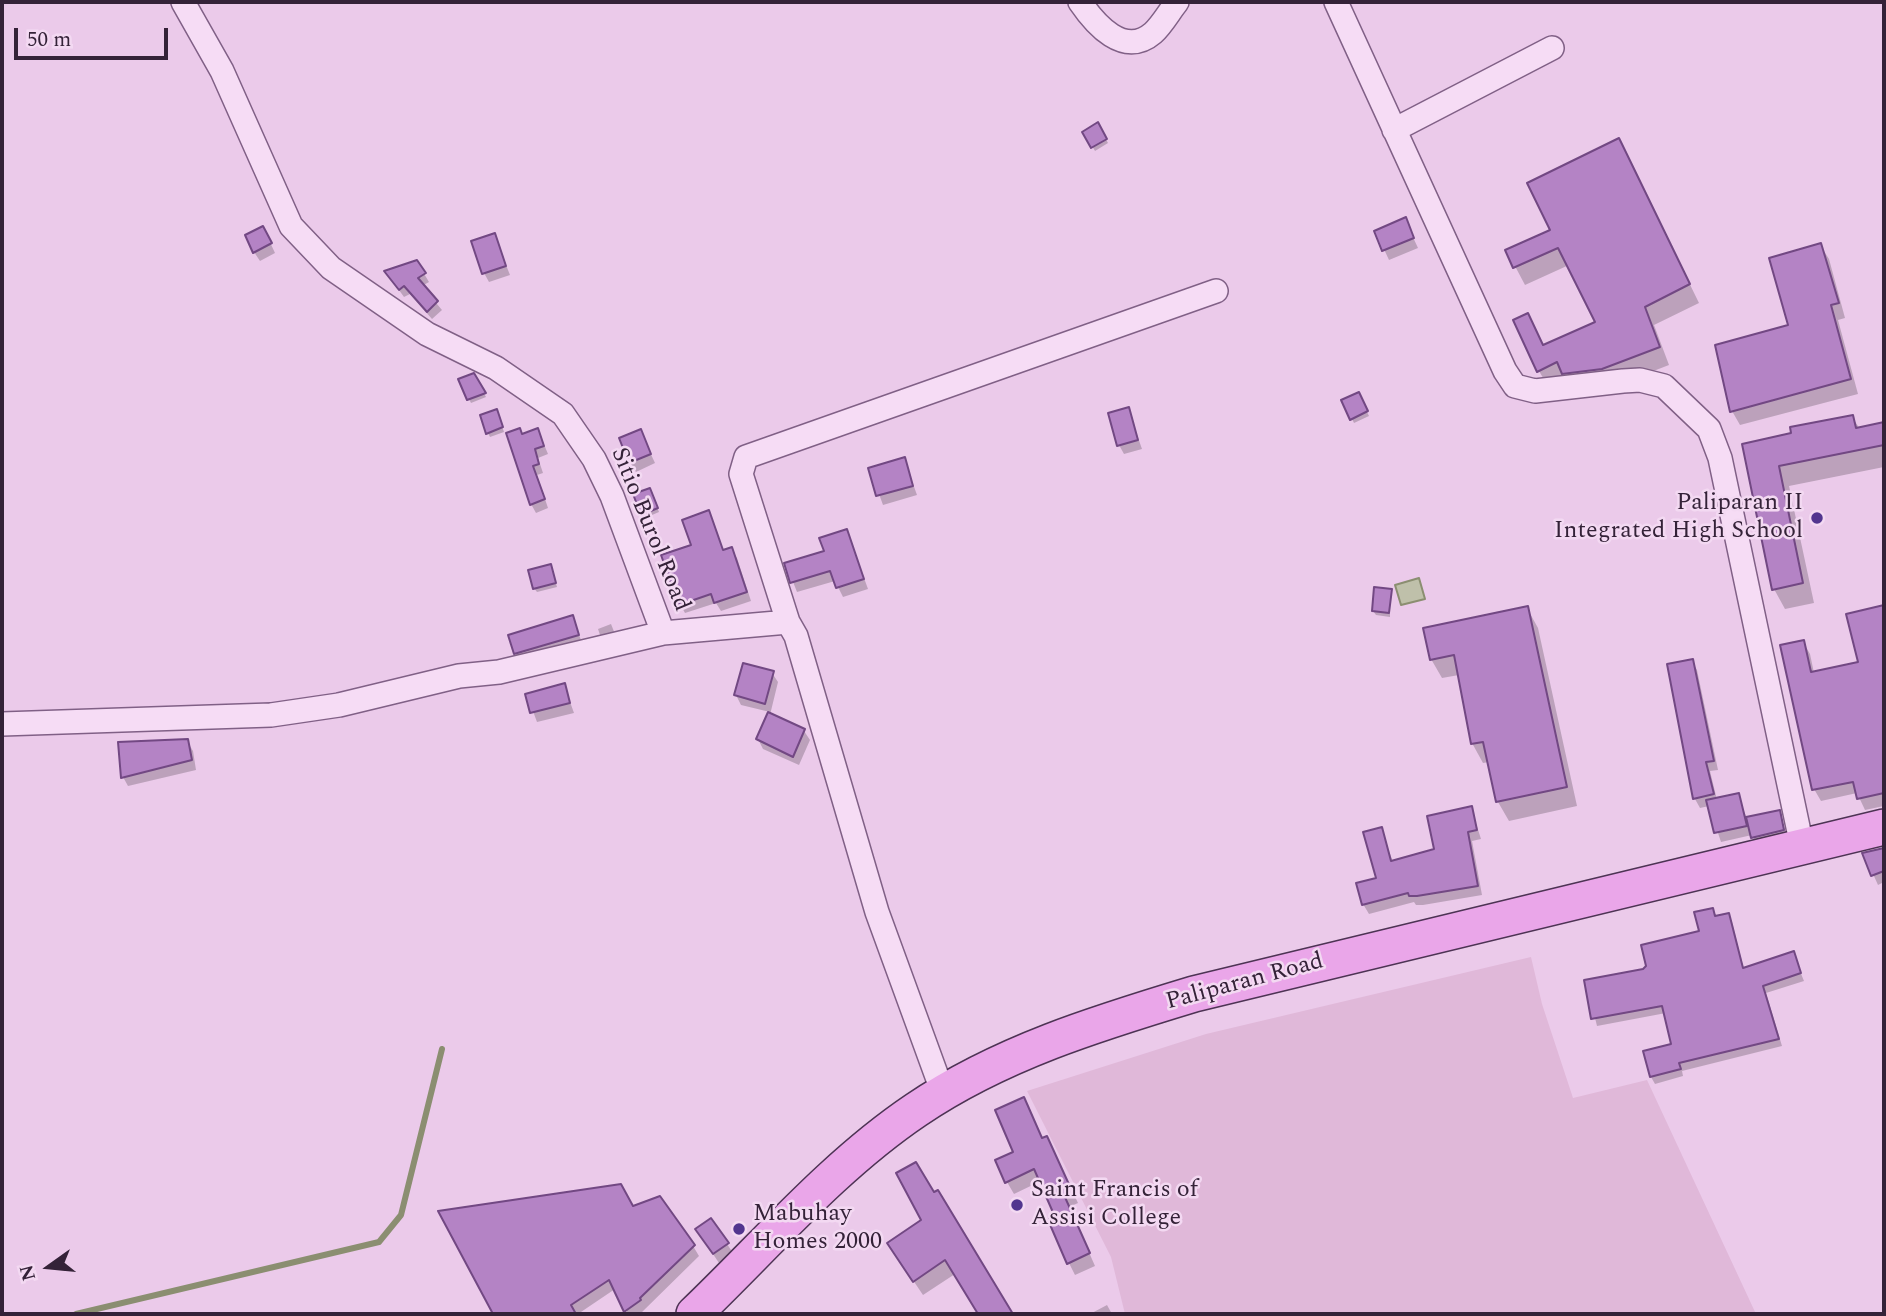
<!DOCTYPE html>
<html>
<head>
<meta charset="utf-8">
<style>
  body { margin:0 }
  #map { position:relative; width:1886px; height:1316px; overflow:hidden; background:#ebcaea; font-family:Spectral,serif }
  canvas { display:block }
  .frame { position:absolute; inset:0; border:4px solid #342238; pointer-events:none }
  .north { position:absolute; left:14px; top:1232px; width:70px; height:70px; -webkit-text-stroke:5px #f3d9f2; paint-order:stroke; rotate:255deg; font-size:19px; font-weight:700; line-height:28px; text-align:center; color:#342238 }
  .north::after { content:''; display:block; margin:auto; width:24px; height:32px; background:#342238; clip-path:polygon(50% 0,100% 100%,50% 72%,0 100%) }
  .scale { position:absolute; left:14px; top:28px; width:154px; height:32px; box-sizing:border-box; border:4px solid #342238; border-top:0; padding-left:9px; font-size:21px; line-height:24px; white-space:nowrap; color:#342238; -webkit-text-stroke:5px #f3d9f2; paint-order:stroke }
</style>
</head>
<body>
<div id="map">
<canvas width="1886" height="1316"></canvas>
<div class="frame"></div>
<div class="north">N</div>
<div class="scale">50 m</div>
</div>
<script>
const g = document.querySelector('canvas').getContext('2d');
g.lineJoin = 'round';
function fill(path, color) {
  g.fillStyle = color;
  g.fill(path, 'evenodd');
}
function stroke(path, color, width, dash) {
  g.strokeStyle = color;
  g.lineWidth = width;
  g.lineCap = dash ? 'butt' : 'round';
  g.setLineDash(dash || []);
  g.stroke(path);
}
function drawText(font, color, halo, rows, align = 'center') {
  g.font = font + ' Spectral,serif';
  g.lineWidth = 5;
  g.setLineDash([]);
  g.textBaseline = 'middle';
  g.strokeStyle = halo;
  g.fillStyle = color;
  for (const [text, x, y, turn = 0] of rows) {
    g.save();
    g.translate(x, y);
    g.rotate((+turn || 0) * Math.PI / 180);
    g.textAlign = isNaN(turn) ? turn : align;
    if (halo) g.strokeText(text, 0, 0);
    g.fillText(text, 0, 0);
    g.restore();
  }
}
fill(new Path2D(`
  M 1531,957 L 1542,1004 L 1573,1098 L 1647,1080 L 1756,1314 L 1125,1314 L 1111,1257 L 1027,1091 L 1206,1034 Z`), '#e0b8d9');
const water = new Path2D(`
  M 1419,578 L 1425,599 L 1401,605 L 1395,585 Z`);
fill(water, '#bfc0aa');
stroke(water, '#8b8e71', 2);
fill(new Path2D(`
  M 1098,125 L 1108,143 L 1095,151 L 1084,132 Z
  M 1628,158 L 1699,303 L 1654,325 L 1669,365 L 1612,387 L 1549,388 L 1539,371 L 1528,316 L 1544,346 L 1597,323 L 1569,265 L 1525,285 L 1507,251 L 1552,231 Z
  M 1405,220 L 1418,248 L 1389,260 L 1376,232 Z
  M 494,235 L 510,275 L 489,282 L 484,273 Z
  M 268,238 L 275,253 L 260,261 L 254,252 Z
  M 1820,245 L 1829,259 L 1845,318 L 1838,320 L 1858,394 L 1740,425 L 1732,411 L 1790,326 Z
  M 417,262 L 429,282 L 422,286 L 442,310 L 432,319 L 410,294 L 404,297 L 391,279 Z
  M 473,375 L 486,397 L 471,403 L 469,399 Z
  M 1358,394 L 1369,416 L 1354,423 L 1343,401 Z
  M 1128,409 L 1142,449 L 1124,454 L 1119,445 Z
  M 498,415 L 504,432 L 490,437 L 488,433 Z
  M 1852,417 L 1860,429 L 1884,424 L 1884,467 L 1789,486 L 1814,603 L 1785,609 L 1774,589 L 1744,445 Z
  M 538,430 L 548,454 L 538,458 L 543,473 L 537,475 L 548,508 L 536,513 L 531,504 L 522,436 Z
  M 640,431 L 655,463 L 636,472 L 630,462 Z
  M 904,459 L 917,495 L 883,505 L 870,469 Z
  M 652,494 L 659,512 L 645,518 L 642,514 Z
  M 713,522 L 724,552 L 731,549 L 737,558 L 751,601 L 721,611 L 716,603 L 685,613 L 680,604 L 694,546 Z
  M 847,531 L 868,589 L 843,597 L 835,581 L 797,592 L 786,564 L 826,552 Z
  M 551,566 L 557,587 L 537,592 L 534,588 Z
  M 1390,591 L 1390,617 L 1376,615 L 1373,611 Z
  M 1884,607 L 1884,806 L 1865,810 L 1857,793 L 1821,801 L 1814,789 L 1803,642 L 1810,654 L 1814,673 L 1860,663 L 1848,615 Z
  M 1527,608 L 1538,628 L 1577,806 L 1509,821 L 1498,802 L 1489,762 L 1483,763 L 1472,743 L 1459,675 L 1442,678 L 1431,659 Z
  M 572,617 L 583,645 L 521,663 L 515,653 Z
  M 611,624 L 615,634 L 601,638 L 598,629 Z
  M 1692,661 L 1697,670 L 1718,770 L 1710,771 L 1717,800 L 1738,795 L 1747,819 L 1779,812 L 1789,840 L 1758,847 L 1752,835 L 1721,842 L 1709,806 L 1700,808 L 1695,799 Z
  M 772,673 L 778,682 L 770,715 L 804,731 L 810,740 L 799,765 L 763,749 L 758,739 L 770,712 L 741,705 L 736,695 Z
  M 564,685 L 574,713 L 537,722 L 527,695 Z
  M 187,741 L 193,751 L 196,770 L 128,786 L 123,777 Z
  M 1471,808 L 1481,839 L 1472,841 L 1482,895 L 1423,905 L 1416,905 L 1414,902 L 1369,914 L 1363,904 L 1379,879 L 1381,829 L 1393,862 L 1436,851 Z
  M 1884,849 L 1884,882 L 1878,885 L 1864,854 Z
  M 1712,910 L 1716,917 L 1728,915 L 1732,922 L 1744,970 L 1793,954 L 1804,981 L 1766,993 L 1782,1046 L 1682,1071 L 1683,1076 L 1655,1084 L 1651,1077 L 1673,1046 L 1666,1013 L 1597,1026 L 1586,981 L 1644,971 L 1701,932 Z
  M 1030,1111 L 1043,1140 L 1053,1150 L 1078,1203 L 1069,1207 L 1095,1266 L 1075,1275 L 1069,1263 L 1057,1218 L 1041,1181 L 1014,1194 L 1007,1182 Z
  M 937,1192 L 1011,1314 L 979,1314 L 955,1274 L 923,1295 L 898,1258 Z
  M 633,1208 L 693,1246 L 699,1256 L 640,1314 L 628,1314 L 615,1289 L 578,1314 L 496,1314 L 441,1212 Z
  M 703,1239 L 727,1244 L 733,1253 L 719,1263 Z
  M 1107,1305 L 1112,1314 L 1090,1314 Z`), '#0003');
stroke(new Path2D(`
  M 76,1314 L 379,1242 L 401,1215 L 442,1049`), '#8b8e71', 6);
const building = new Path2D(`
  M 1098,122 L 1107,139 L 1091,148 L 1082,132 Z
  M 1619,138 L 1690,284 L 1645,307 L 1660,347 L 1602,369 L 1562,374 L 1557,362 L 1537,372 L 1513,320 L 1528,313 L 1543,345 L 1595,322 L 1558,248 L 1513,268 L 1505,250 L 1550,230 L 1527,183 Z
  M 1406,217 L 1414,238 L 1382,251 L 1374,231 Z
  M 263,226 L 272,243 L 253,253 L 245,235 Z
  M 495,233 L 506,266 L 482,274 L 471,241 Z
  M 1821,243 L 1839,303 L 1831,305 L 1851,379 L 1730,412 L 1715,345 L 1788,325 L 1769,258 Z
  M 417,260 L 426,273 L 418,278 L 438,301 L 427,312 L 404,286 L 399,290 L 384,271 Z
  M 474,373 L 486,393 L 467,400 L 458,379 Z
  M 1359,392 L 1368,411 L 1350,420 L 1341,400 Z
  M 1129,407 L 1138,440 L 1117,446 L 1108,413 Z
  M 497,409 L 503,427 L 486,434 L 480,415 Z
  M 1853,415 L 1856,428 L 1884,422 L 1884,445 L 1779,466 L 1803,583 L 1772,590 L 1742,444 L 1791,433 L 1790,427 Z
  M 520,428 L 522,434 L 538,428 L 544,446 L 535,449 L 539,464 L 533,466 L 545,499 L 530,505 L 506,433 Z
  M 641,429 L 651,454 L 629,463 L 619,438 Z
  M 905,457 L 913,486 L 876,496 L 868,468 Z
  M 650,488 L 658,508 L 641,515 L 633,494 Z
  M 709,510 L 723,550 L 732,547 L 747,592 L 714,603 L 711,594 L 679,605 L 661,555 L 691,545 L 682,520 Z
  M 847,529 L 864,579 L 836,588 L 830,571 L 790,583 L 784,563 L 824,551 L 819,538 Z
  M 551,564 L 556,583 L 533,589 L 528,570 Z
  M 1374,587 L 1392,589 L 1389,613 L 1372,611 Z
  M 1884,605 L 1884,793 L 1857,799 L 1853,782 L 1812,790 L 1780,645 L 1804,640 L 1811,672 L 1858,662 L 1846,614 Z
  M 1528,606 L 1567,787 L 1496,802 L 1483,742 L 1471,744 L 1454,655 L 1430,660 L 1423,628 Z
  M 573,615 L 579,635 L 514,654 L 508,635 Z
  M 1693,659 L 1714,761 L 1706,762 L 1714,794 L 1693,799 L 1667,664 Z
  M 743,663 L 774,671 L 765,704 L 734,695 Z
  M 565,683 L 570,703 L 530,713 L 525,694 Z
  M 768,712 L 805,729 L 793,757 L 756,739 Z
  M 188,739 L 192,760 L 121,778 L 118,742 Z
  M 1739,793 L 1747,826 L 1714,833 L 1706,800 Z
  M 1472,806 L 1477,830 L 1468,832 L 1478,886 L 1417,896 L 1409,896 L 1408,893 L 1362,905 L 1356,883 L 1376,878 L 1363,832 L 1382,827 L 1391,861 L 1434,849 L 1427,816 Z
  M 1780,810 L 1784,830 L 1751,838 L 1746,817 Z
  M 1884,848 L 1884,871 L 1871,876 L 1862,853 Z
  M 1713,908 L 1715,916 L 1729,913 L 1743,968 L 1794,951 L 1801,973 L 1763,986 L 1779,1039 L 1679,1063 L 1681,1069 L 1650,1077 L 1643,1051 L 1671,1044 L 1662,1006 L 1591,1019 L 1584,980 L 1643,969 L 1646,966 L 1641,945 L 1699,931 L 1694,912 Z
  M 1024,1097 L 1042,1138 L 1047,1136 L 1072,1191 L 1064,1195 L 1090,1253 L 1067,1264 L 1048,1220 L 1055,1217 L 1034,1169 L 1005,1183 L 995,1160 L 1013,1152 L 995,1110 Z
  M 916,1162 L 934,1192 L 938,1190 L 1013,1314 L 978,1314 L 945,1260 L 913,1282 L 887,1243 L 921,1220 L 896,1173 Z
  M 621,1184 L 633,1206 L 660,1196 L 695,1245 L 640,1298 L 641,1300 L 624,1312 L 609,1280 L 571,1305 L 576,1314 L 493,1314 L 438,1211 Z
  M 711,1218 L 729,1243 L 713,1254 L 695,1229 Z`);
fill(building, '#b483c5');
stroke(building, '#724883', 2);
const street = new Path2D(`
  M 183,2 L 222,71 L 291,226 L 331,268 L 427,334 L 496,368 L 563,414 L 594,459 L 612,496 L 663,633
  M 1080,2 C 1095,24 1124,58 1153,33 C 1162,25 1169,12 1177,2
  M 1336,2 L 1505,371 L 1515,386 L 1535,391 L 1623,381 L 1640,380 L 1664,386 L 1709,429 L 1720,458 L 1802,846
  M 1394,130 L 1552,48
  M 788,622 L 741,474 L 746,457 L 1216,291
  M 2,724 L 271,715 L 339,705 L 459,676 L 499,672 L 663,633 L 788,622 L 796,636 L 877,912 L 943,1093`);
const primary = new Path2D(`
  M 694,1314 C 766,1245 833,1166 916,1110 C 1000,1053 1098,1023 1194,994 L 1884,827`);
stroke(street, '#806086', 26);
stroke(primary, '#4d3354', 38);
stroke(street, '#f6dcf5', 23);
stroke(primary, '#eaa6e9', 35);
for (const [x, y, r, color] of [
  [1817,518,7,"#52358f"],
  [1017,1205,7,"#52358f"],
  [739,1229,7,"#52358f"]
]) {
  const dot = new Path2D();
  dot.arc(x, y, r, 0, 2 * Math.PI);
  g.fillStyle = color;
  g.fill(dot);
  stroke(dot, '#f3d9f2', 2.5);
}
drawText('24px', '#342238', '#f3d9f2', [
  ["Paliparan II",1803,504,"right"],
  ["Integrated High School",1803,532,"right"],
  ["Saint Francis of",1031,1191],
  ["Assisi College",1031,1219],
  ["Mabuhay",753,1215],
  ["Homes 2000",753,1243]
], 'left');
drawText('24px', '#342238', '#f3d9f2', [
  ["Sitio Burol Road",649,530,68],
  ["Paliparan Road",1245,983,-15]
]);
</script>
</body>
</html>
